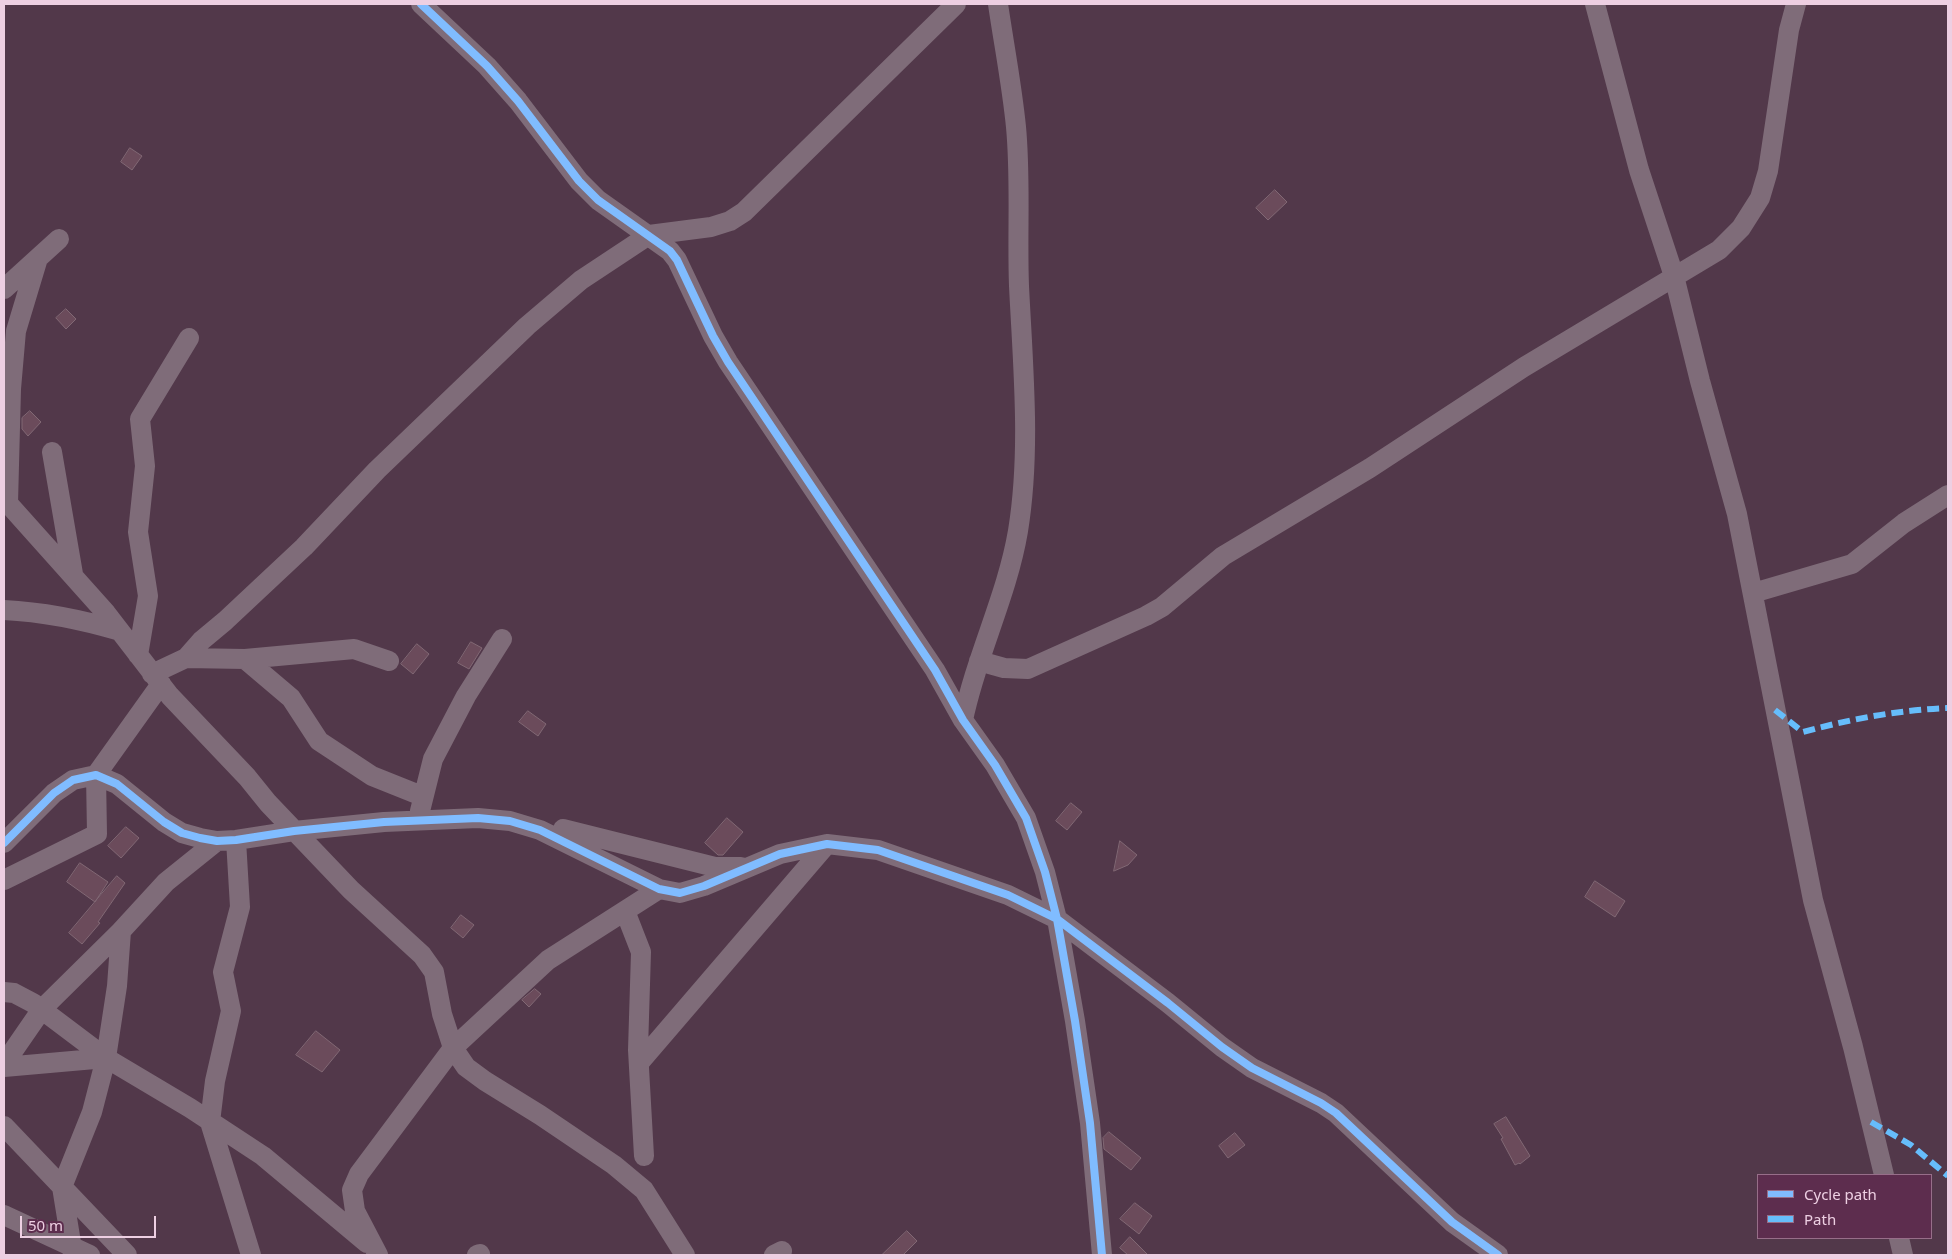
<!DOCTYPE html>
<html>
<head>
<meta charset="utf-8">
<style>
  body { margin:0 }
  #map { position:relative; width:1952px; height:1259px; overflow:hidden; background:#52384a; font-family:"Noto Sans",sans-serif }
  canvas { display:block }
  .frame { position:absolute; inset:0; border:5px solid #edcfe2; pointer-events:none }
  .legend { position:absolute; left:1757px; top:1174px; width:175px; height:65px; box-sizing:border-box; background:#5d2d4e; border:1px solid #976e89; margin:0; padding:6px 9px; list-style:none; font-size:15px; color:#edcfe2 }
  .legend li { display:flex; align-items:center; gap:10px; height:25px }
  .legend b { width:25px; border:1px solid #976e89 }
  .scale { position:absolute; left:20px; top:1216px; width:136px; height:22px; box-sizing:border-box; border:2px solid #edcfe2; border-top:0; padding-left:6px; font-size:15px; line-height:18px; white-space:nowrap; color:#edcfe2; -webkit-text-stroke:4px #5d2d4e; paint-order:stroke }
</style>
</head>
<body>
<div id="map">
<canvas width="1952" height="1259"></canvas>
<div class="frame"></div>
<ul class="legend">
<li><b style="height:6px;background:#80bcff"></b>Cycle path</li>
<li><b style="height:6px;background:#66bdfb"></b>Path</li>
</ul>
<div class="scale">50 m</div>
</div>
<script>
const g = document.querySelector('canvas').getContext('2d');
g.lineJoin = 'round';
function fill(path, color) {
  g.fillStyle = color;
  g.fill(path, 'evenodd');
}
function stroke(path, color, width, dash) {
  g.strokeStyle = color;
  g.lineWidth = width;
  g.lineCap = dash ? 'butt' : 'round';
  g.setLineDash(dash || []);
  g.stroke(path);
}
const building = new Path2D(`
  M 130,148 L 142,156 L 132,170 L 121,162 Z
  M 1275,190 L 1287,202 L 1268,220 L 1256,208 Z
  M 66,309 L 76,319 L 66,329 L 56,318 Z
  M 30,411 L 41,422 L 28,436 L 22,429 L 22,418 Z
  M 471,642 L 482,648 L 469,669 L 458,663 Z
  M 417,644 L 429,654 L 413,674 L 401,664 Z
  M 528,711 L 546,724 L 538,736 L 519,722 Z
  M 1071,803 L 1082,812 L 1067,830 L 1056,821 Z
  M 727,818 L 743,832 L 723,855 L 718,855 L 705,843 Z
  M 126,827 L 139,838 L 121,858 L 108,846 Z
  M 1120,841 L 1137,855 L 1128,865 L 1114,871 Z
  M 80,863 L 108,882 L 95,902 L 67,882 Z
  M 117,876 L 125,883 L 98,922 L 100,923 L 82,944 L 69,933 Z
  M 1595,881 L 1625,901 L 1615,917 L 1585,897 Z
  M 461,915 L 474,925 L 463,938 L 451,928 Z
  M 535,989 L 541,994 L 529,1007 L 522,1000 Z
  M 316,1031 L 340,1050 L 322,1072 L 296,1055 Z
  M 1506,1117 L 1530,1156 L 1520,1164 L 1519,1163 L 1515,1165 L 1501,1139 L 1503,1138 L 1494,1124 Z
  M 1109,1132 L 1141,1158 L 1131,1170 L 1104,1149 L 1103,1138 Z
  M 1235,1133 L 1245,1145 L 1228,1158 L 1219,1146 Z
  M 1135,1203 L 1152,1216 L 1139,1234 L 1120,1219 Z
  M 907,1231 L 917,1241 L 903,1255 L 882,1255 Z
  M 1130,1237 L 1148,1255 L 1128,1255 L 1120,1248 Z`);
fill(building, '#6b4b5b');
stroke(building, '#816874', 1);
stroke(new Path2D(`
  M 421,4 L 487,66 L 518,101 L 579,181 L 598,200 L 670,251 L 677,260 L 713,336 L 728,362 L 935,670 L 963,720 L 995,765 L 1026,818 L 1045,872 L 1057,919 L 1075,1021 L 1090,1123 L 1102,1255
  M 1595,4 L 1639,170 L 1674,276 L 1700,381 L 1737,514 L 1813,900 L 1853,1047 L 1884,1175
  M 4,289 L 59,239
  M 11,389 L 16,331 L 38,258
  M 4,390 L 11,389 L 8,503
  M 52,452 L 73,574
  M 4,499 L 106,613 L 170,696 L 247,777 L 268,803 L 351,890 L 422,955 L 434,972 L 442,1014 L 453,1048 L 466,1067 L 485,1081 L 540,1115 L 614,1165 L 644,1190 L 685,1255
  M 1753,593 L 1852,564 L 1904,523 L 1948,495
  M 4,610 C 43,612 83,620 120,631
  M 138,655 L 148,596 L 138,532 L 145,466 L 140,419 L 189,338
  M 186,658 L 245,659 L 291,698 L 319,741 L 372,776 L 417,794
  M 245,659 L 354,649 L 389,661
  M 979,661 L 1004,668 L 1028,669 L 1146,616 L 1162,607 L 1223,556 L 1370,468 L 1524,367 L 1719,250 L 1741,228 L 1760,198 L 1768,171 L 1789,30 L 1796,4
  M 152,674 L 186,658 L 201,641 L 225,621 L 304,547 L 377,470 L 527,326 L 581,280 L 649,235 L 711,227 L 730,221 L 744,212 L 956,4
  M 963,720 C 976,656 1007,596 1018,531 C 1031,451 1023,367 1019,286 C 1017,233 1021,180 1016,127 C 1012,86 1004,45 998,4
  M 420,811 L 433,759 L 466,696 L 502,639
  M 563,829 L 715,867 L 741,867
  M 236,840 L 240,907 L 223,972 L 231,1011 L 215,1081 L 210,1122 L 251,1255
  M 4,843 L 54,793 L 73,780 L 96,775 L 117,784 L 164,822 L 182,833 L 200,838 L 217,841 L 236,840 L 294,831 L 384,822 L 478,818 L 510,821 L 540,830 L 659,889 L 680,893 L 704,886 L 780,854 L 827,844 L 878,850 L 1008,895 L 1057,919 L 1168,1003 L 1222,1047 L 1252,1068 L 1321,1103 L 1336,1113 L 1452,1222 L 1498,1255
  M 4,880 L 97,834 L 96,775 L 161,684
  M 625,911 L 641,952 L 638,1050 L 644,1156
  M 4,992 L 14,993 L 33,1003 L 106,1058 L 190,1108 L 263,1156 L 367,1243
  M 639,1063 L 827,844
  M 4,1064 L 42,1009 L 121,931
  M 4,1067 L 106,1058
  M 4,1126 L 127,1255
  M 4,1215 L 90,1255
  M 1899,1238 L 1903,1255
  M 73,1255 L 62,1187 L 92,1112 L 106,1058 L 117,986 L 121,931 L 166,882 L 217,841
  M 378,1255 L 355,1211 L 352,1190 L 359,1174 L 453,1048 L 548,960 L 659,889
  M 477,1255 L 480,1254
  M 774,1255 L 782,1251`), '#7f6c79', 20);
stroke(new Path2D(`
  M 1775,710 L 1803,732 C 1850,719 1899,710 1948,708
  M 1871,1122 L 1911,1145 L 1948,1176`), '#66bdfb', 6, [12, 6]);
stroke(new Path2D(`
  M 421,4 L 487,66 L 518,101 L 579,181 L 598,200 L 670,251 L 677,260 L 713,336 L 728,362 L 935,670 L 963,720 L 995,765 L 1026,818 L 1045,872 L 1057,919 L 1075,1021 L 1090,1123 L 1102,1255
  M 4,843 L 54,793 L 73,780 L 96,775 L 117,784 L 164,822 L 182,833 L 200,838 L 217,841 L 236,840 L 294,831 L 384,822 L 478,818 L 510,821 L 540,830 L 659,889 L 680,893 L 704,886 L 780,854 L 827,844 L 878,850 L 1008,895 L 1057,919 L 1168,1003 L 1222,1047 L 1252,1068 L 1321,1103 L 1336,1113 L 1452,1222 L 1498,1255`), '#80bcff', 8);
</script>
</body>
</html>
